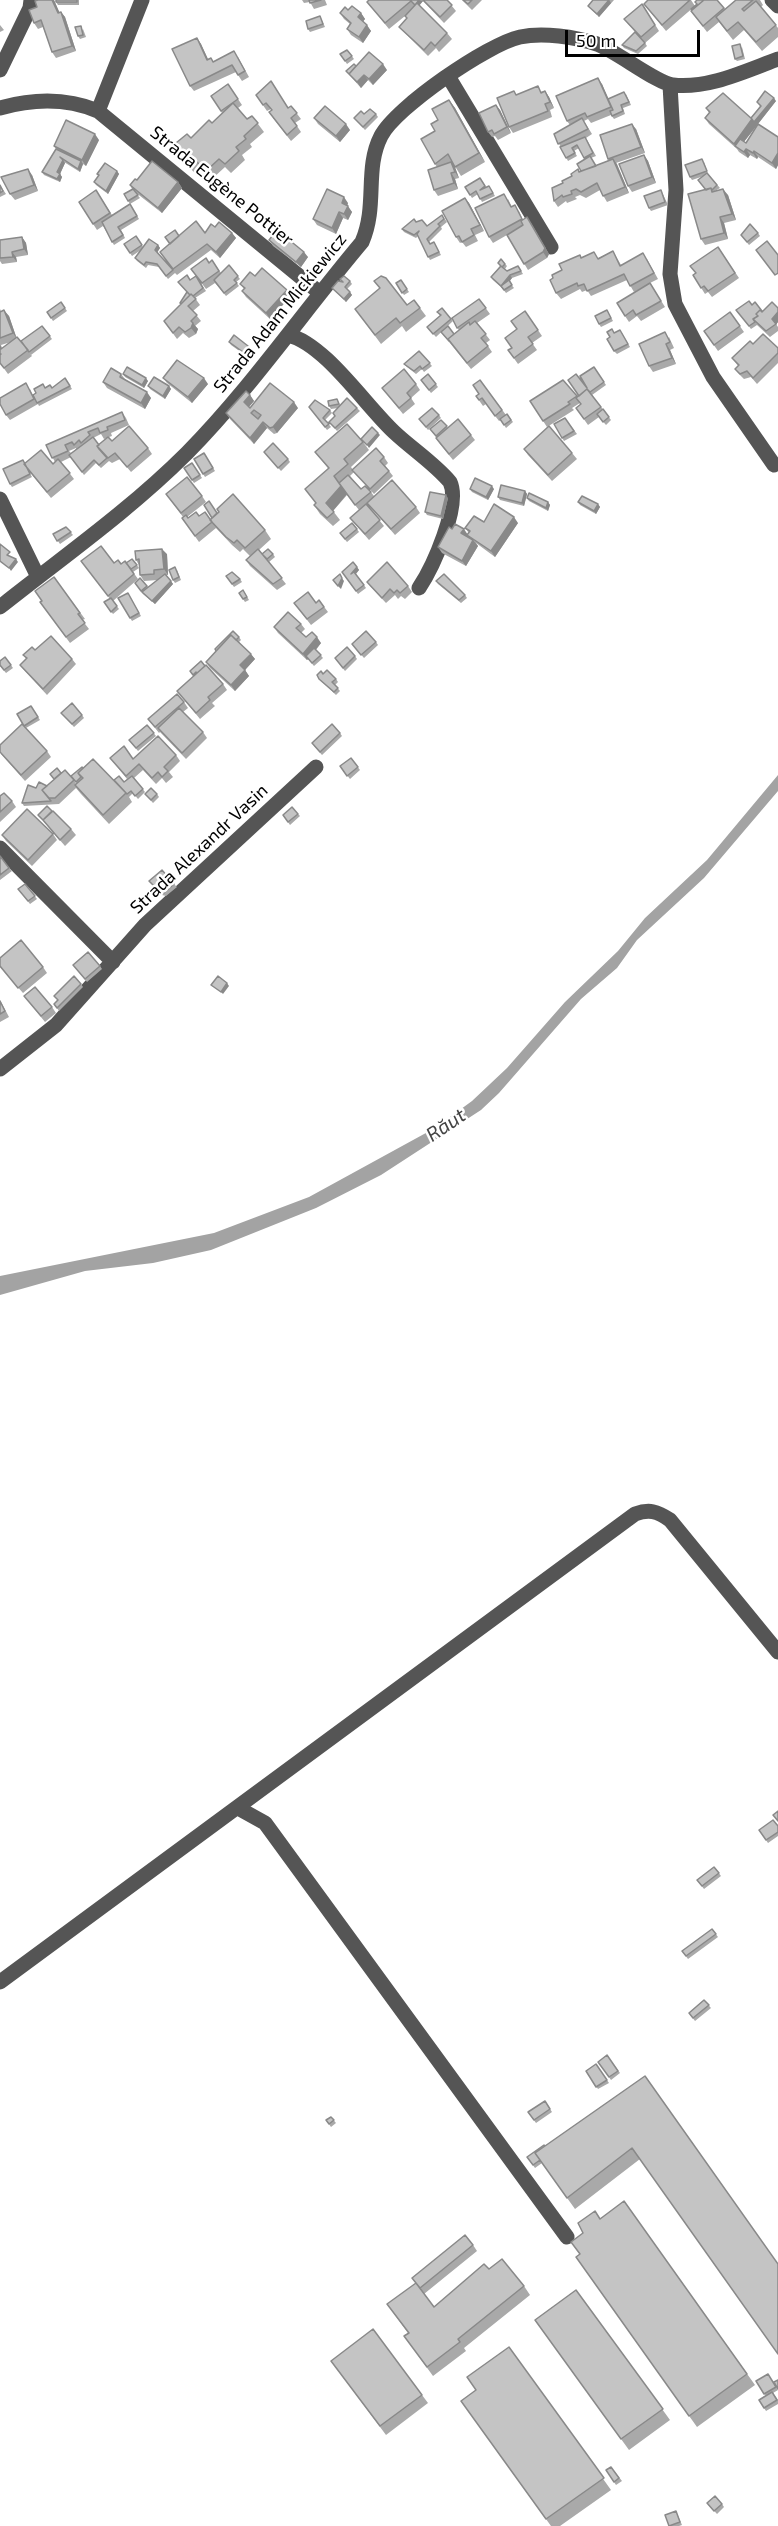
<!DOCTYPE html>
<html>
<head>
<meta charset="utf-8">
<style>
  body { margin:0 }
  #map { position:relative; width:778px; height:2526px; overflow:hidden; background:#fff; font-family:"Exo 2",sans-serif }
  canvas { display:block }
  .scale { position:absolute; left:565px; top:30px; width:135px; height:27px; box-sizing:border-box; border:3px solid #000; border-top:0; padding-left:8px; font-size:18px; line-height:21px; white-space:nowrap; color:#000; -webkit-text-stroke:4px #fff; paint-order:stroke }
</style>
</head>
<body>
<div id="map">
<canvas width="778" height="2526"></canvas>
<div class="scale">50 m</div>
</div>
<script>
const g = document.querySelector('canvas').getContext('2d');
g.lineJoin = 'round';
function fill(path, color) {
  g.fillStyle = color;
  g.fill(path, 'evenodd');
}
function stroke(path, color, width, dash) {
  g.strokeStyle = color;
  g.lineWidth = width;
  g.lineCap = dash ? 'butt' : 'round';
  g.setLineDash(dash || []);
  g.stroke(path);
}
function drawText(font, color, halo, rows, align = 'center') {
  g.font = font + ' "Exo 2",sans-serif';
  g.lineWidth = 5;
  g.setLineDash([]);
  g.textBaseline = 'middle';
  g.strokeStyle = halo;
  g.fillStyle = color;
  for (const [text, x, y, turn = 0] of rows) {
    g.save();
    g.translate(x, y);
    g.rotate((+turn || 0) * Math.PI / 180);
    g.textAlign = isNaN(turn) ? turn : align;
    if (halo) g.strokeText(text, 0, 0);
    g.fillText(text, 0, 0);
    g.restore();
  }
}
fill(new Path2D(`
  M 778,775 L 778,791 L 704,878 L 637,940 L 617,968 L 581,999 L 499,1093 L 481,1110 L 381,1175 L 316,1208 L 211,1250 L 153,1263 L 85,1271 L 0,1295 L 0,1276 L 214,1233 L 309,1197 L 435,1128 L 472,1101 L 507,1068 L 565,1002 L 618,951 L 645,918 L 707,860 Z`), '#a3a3a3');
stroke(new Path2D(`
  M 772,0 L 778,6
  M 0,70 L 30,8 L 31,0
  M 448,76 L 551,247
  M 670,85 L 676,190 L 670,274 L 675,304 L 713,377 L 774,465
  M 0,108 C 32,99 67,98 98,111 L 320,293
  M 98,111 L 142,0
  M 288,335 C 325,344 365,405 394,432 C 412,449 434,463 450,482 C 461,505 433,567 419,588
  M 0,499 L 38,577
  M 0,607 C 63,557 130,510 187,453 C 251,388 303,312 362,242 C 378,205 364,169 381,136 C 396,107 488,44 520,37 C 543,32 575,37 597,44 C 616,51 658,84 673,85 C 708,89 745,71 778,59
  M 0,848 L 113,962
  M 0,1069 L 56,1025 L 145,925 L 316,767
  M 238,1808 L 265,1823 L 567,2237
  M 0,1982 L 635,1514 C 649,1509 657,1511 670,1520 L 778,1652`), '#555', 15);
fill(new Path2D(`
  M 38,0 L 54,0 L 59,12 L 61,12 L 65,17 L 76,51 L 56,58 L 52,52 L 43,27 L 38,29 L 34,23 Z
  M 56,0 L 79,0 L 79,5 L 58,5 L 56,2 Z
  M 302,0 L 325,0 L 327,5 L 314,9 L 310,2 L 304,3 Z
  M 369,0 L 447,0 L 456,11 L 444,23 L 423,1 L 419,6 L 447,33 L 452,39 L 439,52 L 436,48 L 428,56 L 399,27 L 407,19 L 405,16 L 389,29 L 367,2 Z
  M 462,0 L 482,0 L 472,10 Z
  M 593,0 L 614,0 L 599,17 L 588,6 Z
  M 691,0 L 695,6 L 666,31 L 644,4 Z
  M 717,0 L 725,9 L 736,0 L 760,0 L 763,5 L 761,7 L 778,28 L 778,37 L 762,51 L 744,30 L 733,40 L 719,22 L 707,32 L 691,11 Z
  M 348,10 L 361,13 L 365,19 L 363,21 L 371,31 L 363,43 L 351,35 L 347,29 L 350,24 L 344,19 L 340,13 Z
  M 646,10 L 659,31 L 645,43 L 647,46 L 638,54 L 624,48 L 622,45 L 635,32 L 624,19 Z
  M 320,16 L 325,27 L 310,32 L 308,29 Z
  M 0,25 L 4,30 L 0,32 Z
  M 83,29 L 86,37 L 80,39 L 78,36 Z
  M 197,38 L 201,44 L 208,59 L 211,58 L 214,62 L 238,57 L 249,77 L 242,81 L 236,72 L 194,91 L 190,86 Z
  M 742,47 L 745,59 L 737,61 L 735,59 Z
  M 347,50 L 354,59 L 347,64 L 340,54 Z
  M 356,66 L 387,70 L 373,85 L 368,80 L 361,88 L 353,79 L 346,71 Z
  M 271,81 L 288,108 L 291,106 L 301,119 L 295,123 L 301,132 L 291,141 L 273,118 L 271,109 L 267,111 L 256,95 Z
  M 228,84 L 242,105 L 238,108 L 247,119 L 252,116 L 264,132 L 250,144 L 252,147 L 242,155 L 245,160 L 231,173 L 225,167 L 212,179 L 200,167 L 195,173 L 177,156 L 171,147 L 191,138 L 212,123 L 222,113 L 211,96 Z
  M 602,84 L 608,99 L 626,94 L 631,105 L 623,108 L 625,114 L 614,119 L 611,115 L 591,123 L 588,119 L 584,121 L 592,134 L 586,138 L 596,156 L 591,158 L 596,166 L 609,160 L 608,159 L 636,129 L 645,153 L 616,163 L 629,193 L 607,202 L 600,190 L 586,198 L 580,195 L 575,197 L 577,199 L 567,203 L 566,201 L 558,207 L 554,201 L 563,183 L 572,176 L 578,169 L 579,172 L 581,171 L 585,159 L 579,148 L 574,151 L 577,156 L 568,161 L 554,134 L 570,125 L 567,121 Z
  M 545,91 L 549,97 L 554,108 L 550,110 L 552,117 L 513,133 L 509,127 L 517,95 Z
  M 449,100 L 455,108 L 485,162 L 461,176 L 453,163 L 459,178 L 455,179 L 458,189 L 438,196 L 434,190 L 437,167 L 435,164 L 435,131 L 438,120 Z
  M 776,101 L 744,142 L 746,143 L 778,137 L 778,165 L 776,169 L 758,157 L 757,159 L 750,155 L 748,158 L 739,152 L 737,149 L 709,124 L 705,118 L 709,113 L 706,108 L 751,118 L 760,106 L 757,102 Z
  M 496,105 L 500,110 L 511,133 L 498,140 L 495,136 L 492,137 L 488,132 Z
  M 376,114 L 378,117 L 365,130 L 354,118 Z
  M 314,118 L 350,130 L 340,142 L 318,124 Z
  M 99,140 L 86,166 L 83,164 L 80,172 L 64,162 L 65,163 L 60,174 L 62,177 L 60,182 L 44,175 L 42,172 L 56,149 L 54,146 Z
  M 644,155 L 648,161 L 656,183 L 632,192 L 628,186 Z
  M 704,162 L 708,174 L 720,188 L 715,191 L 728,195 L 736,220 L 724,223 L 728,239 L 705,245 L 701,239 L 705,190 L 704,176 L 692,180 L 690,177 Z
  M 117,171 L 119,174 L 108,194 L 96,185 L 94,182 L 99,176 L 97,174 Z
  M 32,175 L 38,191 L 15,200 L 10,194 Z
  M 480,178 L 486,187 L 491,189 L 495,196 L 482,202 L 478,194 L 472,198 L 465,187 Z
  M 137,180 L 178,182 L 182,188 L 162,213 L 135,192 L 140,198 L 130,204 L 124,194 L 132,189 L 130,185 Z
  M 0,185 L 6,194 L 0,197 Z
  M 96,190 L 112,215 L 130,204 L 139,219 L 121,230 L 125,238 L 114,245 L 103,226 L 97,230 L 79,202 Z
  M 661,190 L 668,205 L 651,211 L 649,208 Z
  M 465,198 L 469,203 L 484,231 L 475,235 L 478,241 L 466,247 L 462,242 L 460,243 L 456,237 Z
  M 508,199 L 512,207 L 519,211 L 523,220 L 531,223 L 549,254 L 547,258 L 528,270 L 507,235 L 493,243 L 489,237 Z
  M 348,203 L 347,206 L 352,212 L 348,220 L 343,218 L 336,234 L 317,225 L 313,219 Z
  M 442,215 L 447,222 L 441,227 L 442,229 L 429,242 L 430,244 L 434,242 L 441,255 L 430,260 L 418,236 L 416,238 L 404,232 L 402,229 L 416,222 L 427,226 Z
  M 215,227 L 232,233 L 236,238 L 220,258 L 211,250 L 177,275 L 175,273 L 168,279 L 159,267 L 148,265 L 146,268 L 137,261 L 135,258 L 141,250 L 132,256 L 124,244 L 136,236 L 143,247 L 158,245 L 160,248 L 157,252 L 171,268 L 179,236 L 205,233 Z
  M 758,233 L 760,236 L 749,245 L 741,235 Z
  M 22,237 L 26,243 L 28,255 L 16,257 L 17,262 L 2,264 L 0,261 L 0,240 Z
  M 269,240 L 308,257 L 301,267 L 273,246 Z
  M 718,247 L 739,278 L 712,297 L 708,292 L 705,294 L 693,275 L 695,273 Z
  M 613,251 L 621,265 L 647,259 L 658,279 L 650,283 L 665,307 L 641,321 L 637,316 L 629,322 L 625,316 L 643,287 L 634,292 L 627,280 L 591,296 L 587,290 L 582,292 L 580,289 L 561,299 L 556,293 L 553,278 L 562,270 L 580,255 L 582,258 L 598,258 Z
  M 212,260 L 221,273 L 229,265 L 240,279 L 236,282 L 239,286 L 226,296 L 215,283 L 206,289 L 191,269 L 209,263 Z
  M 498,263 L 505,264 L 507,266 L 505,269 L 507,271 L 518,266 L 523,274 L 512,278 L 509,282 L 514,288 L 506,293 L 503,289 L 493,280 L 491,277 L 500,266 Z
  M 196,276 L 206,291 L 195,298 L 200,305 L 193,311 L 201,321 L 195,326 L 198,329 L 196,334 L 189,338 L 183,333 L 177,339 L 164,321 L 190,295 L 178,282 L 190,280 Z
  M 255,276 L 291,296 L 270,319 L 246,297 L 242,291 L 244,289 L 240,284 Z
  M 340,279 L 350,281 L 352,284 L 347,289 L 352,295 L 346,302 L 332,288 L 342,282 Z
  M 401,280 L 409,292 L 404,295 L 396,283 Z
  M 479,299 L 490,314 L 477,323 L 490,340 L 486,343 L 492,352 L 471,369 L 441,332 L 454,334 L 459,330 L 457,328 Z
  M 414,300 L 426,316 L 406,332 L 402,326 L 381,344 L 355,309 L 407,305 Z
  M 61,302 L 67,311 L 53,321 L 47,312 Z
  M 755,302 L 762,312 L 778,308 L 778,322 L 776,324 L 778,327 L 778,331 L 770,337 L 757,325 L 751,329 L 736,310 L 752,305 Z
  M 442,308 L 453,321 L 436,337 L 427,327 L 440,316 L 437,312 Z
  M 0,309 L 1,311 L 9,316 L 16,337 L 32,356 L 8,374 L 0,363 ZM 11,342 L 2,348 L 1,345 Z
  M 607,310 L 613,321 L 601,327 L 599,324 Z
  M 525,311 L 542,336 L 532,343 L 537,350 L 518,364 L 508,350 L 512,348 L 517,329 Z
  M 730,312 L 744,332 L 718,351 L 704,331 Z
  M 42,326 L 52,339 L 31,355 L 21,341 Z
  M 615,333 L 622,333 L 630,347 L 617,354 L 614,351 Z
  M 669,337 L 674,348 L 670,350 L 676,364 L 653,372 L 649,366 Z
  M 229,342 L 248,346 L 250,349 L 245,355 L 231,345 Z
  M 753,344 L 778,348 L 778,363 L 757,384 L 751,377 L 744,379 L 739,374 L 735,369 L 738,366 L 732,358 Z
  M 419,351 L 432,366 L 424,372 L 422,369 L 416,374 L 407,367 L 404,364 Z
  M 594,367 L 606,385 L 592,395 L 611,420 L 606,425 L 599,417 L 588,425 L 576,408 L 581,404 L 580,403 L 572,408 L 574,410 L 547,427 L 530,401 L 577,397 L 587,388 Z
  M 121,374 L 125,379 L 151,398 L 145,409 L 107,388 L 103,382 Z
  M 123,374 L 148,381 L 144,388 L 125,377 Z
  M 428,374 L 438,387 L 431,393 L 421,380 Z
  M 65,378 L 72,389 L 39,406 L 38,404 L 10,420 L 6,415 L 30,389 L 33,395 L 45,387 L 52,388 Z
  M 163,378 L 208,384 L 192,403 L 167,383 Z
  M 480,380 L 506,415 L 507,414 L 513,422 L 506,428 L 501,420 L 499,421 L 486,404 L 483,406 L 476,396 L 479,394 Z
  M 416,384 L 420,390 L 411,398 L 415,404 L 403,414 L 382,388 Z
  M 148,386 L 169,386 L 171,389 L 165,399 L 150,389 Z
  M 250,395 L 254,401 L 249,407 L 250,408 L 298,408 L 277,433 L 274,434 L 267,428 L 254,444 L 230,419 L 226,413 Z
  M 337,399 L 340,405 L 357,408 L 360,411 L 337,431 L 329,422 L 335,416 L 338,408 L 331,409 L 329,406 Z
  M 309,407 L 330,410 L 332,413 L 325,420 L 331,427 L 327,430 Z
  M 122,412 L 126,418 L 129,425 L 111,433 L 112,436 L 109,437 L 112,441 L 148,448 L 152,454 L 131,472 L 120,459 L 112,463 L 109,461 L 101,468 L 96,463 L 84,475 L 71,457 L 61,462 L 74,479 L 51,498 L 28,470 L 32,477 L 12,487 L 10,484 L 25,463 L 53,464 L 55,462 L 46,445 ZM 101,434 L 104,439 L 107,438 L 99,445 L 93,438 ZM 76,448 L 76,449 L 71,453 L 69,451 Z
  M 439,415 L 441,418 L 428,430 L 419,419 Z
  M 565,418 L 577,434 L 564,441 L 554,424 Z
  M 441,420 L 448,428 L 471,435 L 475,440 L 453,460 L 440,444 L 436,438 L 437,438 L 430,429 Z
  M 363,442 L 369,450 L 351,467 L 353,470 L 384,457 L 388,463 L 385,466 L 393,476 L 374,494 L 354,472 L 350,476 L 361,489 L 371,492 L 374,496 L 416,507 L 420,513 L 395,535 L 368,504 L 367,505 L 384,526 L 369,540 L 350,518 L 359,510 L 347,495 L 333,511 L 340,520 L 333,526 L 320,514 L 314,505 L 316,503 L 328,468 L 315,452 Z
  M 524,449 L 572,453 L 577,459 L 552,481 L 528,455 Z
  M 264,452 L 288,459 L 290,462 L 281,471 Z
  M 204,453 L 215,471 L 205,477 L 194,459 Z
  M 192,463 L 202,478 L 194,483 L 184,468 Z
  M 470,489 L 494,489 L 488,500 L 472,492 Z
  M 525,491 L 527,494 L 524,506 L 500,500 L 498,497 Z
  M 166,494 L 202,496 L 206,502 L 187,517 L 188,518 L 199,516 L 210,519 L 217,513 L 265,530 L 271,539 L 259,550 L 286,584 L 277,590 L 250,566 L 246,560 L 250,556 L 243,549 L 240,552 L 232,545 L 216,528 L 199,542 L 182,518 L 183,517 Z
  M 448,498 L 443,519 L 427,515 L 425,512 Z
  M 527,498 L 548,502 L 550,505 L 548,511 L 529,501 Z
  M 578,502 L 598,504 L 600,507 L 596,514 L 580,505 Z
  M 484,522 L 518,523 L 495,557 L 476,543 L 478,546 L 466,566 L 442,553 L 438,547 L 467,535 L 469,533 L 465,528 Z
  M 66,527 L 73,535 L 60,544 L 53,534 Z
  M 357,529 L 359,532 L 347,542 L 342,536 Z
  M 167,554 L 168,575 L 166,575 L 173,584 L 155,604 L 143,594 L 135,583 L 140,578 L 148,587 L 158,580 L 144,581 L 140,575 L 139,565 L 136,560 Z
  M 273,554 L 275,557 L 269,562 L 264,557 Z
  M 132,559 L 139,568 L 133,572 L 138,579 L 113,601 L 119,609 L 113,614 L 104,602 L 110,599 L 81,561 L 121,564 L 126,563 Z
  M 357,567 L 359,570 L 356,574 L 366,588 L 358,594 L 342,572 Z
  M 177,570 L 181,580 L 175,583 L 173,580 Z
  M 226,576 L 240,579 L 242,582 L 234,587 Z
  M 54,577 L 85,619 L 82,620 L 89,629 L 70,643 L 40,602 L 42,601 Z
  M 436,581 L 465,595 L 467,598 L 461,603 L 438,584 Z
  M 367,582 L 408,586 L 412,592 L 405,599 L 401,596 L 398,599 L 395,595 L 386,603 L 371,587 Z
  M 243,590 L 249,600 L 245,602 L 239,593 Z
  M 128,593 L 141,616 L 132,621 L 118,598 Z
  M 319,600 L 328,612 L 311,625 L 294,603 L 316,603 Z
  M 301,624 L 305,629 L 301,633 L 306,637 L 321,643 L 316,650 L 323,658 L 314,666 L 308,659 L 307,660 L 278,633 L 274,627 Z
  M 239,637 L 241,640 L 239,642 L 255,659 L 245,670 L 249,676 L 235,691 L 210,668 L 206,662 Z
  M 376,642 L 378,645 L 364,658 L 352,644 Z
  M 35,650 L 72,659 L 76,664 L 47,695 L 24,670 L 20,665 L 26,659 L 23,655 Z
  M 355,656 L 357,659 L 345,671 L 335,658 Z
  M 5,657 L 13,668 L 6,673 L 0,666 Z
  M 201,661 L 223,684 L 227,690 L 212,703 L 215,706 L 200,719 L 177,691 L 194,676 L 190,671 Z
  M 323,674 L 336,679 L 338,682 L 335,685 L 340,691 L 336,695 L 319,679 Z
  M 184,702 L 188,708 L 183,712 L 203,732 L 207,738 L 186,759 L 160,732 L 159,733 L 148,719 Z
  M 31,706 L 40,720 L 26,728 L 17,714 Z
  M 61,713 L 82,715 L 84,718 L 74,727 Z
  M 147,725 L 156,736 L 138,751 L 129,740 Z
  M 340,733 L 342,736 L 322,755 L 314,746 Z
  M 0,745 L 47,751 L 51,757 L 25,781 L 1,754 Z
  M 176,755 L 180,761 L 169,772 L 173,777 L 166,783 L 162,778 L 156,784 L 143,770 L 134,778 L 145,792 L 138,799 L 133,793 L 129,797 L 132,802 L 109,824 L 81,794 L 76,788 L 59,804 L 24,806 L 22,803 L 36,788 L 47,786 L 61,773 L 74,780 L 76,784 L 77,783 L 73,779 L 83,768 L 114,780 L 124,782 L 127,779 L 110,758 L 133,759 Z
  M 351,758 L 360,770 L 350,779 L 340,766 Z
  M 145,794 L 157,794 L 159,797 L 153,803 Z
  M 0,796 L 12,801 L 16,807 L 0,822 Z
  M 298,814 L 300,816 L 290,825 L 283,815 Z
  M 38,815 L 71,829 L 76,835 L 65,846 Z
  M 53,834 L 57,840 L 32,866 L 6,841 L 2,835 Z
  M 0,856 L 12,871 L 0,880 Z
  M 152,883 L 174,884 L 177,887 L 166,896 L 162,895 Z
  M 25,884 L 37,899 L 30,904 L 18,889 Z
  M 0,958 L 43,967 L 47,973 L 23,993 L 0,967 Z
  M 73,965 L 100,966 L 102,969 L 87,982 Z
  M 81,984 L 83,987 L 59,1011 L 54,1004 L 57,1000 Z
  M 24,996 L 52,1007 L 56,1013 L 45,1022 Z
  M 0,1000 L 9,1017 L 0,1022 Z
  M 778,1826 L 778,1836 L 768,1843 L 759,1830 Z
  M 714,1867 L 721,1876 L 704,1889 L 697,1880 Z
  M 712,1929 L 718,1937 L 688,1959 L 682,1951 Z
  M 704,2000 L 711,2008 L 695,2021 L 689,2013 Z
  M 607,2055 L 620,2073 L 611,2080 L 598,2062 Z
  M 596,2064 L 609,2083 L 598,2089 L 586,2071 Z
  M 645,2076 L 640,2159 L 575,2209 L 542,2163 L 535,2168 L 527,2157 L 545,2146 Z
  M 545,2101 L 552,2112 L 536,2123 L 528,2112 Z
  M 331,2117 L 336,2123 L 331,2127 L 326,2120 Z
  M 624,2201 L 755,2385 L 697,2427 L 576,2257 L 580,2254 L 583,2233 L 600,2219 Z
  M 473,2245 L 477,2251 L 424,2294 L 434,2307 L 489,2269 L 524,2286 L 530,2295 L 464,2348 L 466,2351 L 433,2376 L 404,2336 L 408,2333 L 387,2304 Z
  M 576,2290 L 670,2420 L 629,2450 L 535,2320 Z
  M 509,2347 L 611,2490 L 560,2526 L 551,2526 L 461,2401 L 476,2390 Z
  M 337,2369 L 422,2395 L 428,2403 L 386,2435 Z
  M 768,2374 L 778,2390 L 773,2393 L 778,2400 L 778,2404 L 766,2411 L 759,2400 L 766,2396 L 756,2381 Z
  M 611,2467 L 622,2481 L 616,2485 L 606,2470 Z
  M 707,2503 L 722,2504 L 724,2507 L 717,2514 Z
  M 676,2511 L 682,2525 L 679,2526 L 669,2526 Z`), '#a9a9a9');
fill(new Path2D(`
  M 52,0 L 54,0 L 62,18 L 58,13 Z
  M 419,0 L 423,1 L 417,8 L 415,5 Z
  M 609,0 L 611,3 L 599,17 L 597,14 Z
  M 61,12 L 65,17 L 76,51 L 72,46 Z
  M 361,13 L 365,19 L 362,23 L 358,17 Z
  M 367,25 L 371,31 L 363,43 L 359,37 Z
  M 197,38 L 201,44 L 211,66 L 207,60 Z
  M 383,64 L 387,70 L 373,85 L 369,79 Z
  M 364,75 L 368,80 L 361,88 L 357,82 Z
  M 598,78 L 602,84 L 615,113 L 611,107 Z
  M 545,91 L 549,97 L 554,108 L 550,102 Z
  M 774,98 L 776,101 L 739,148 L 736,147 L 734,144 L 752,119 Z
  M 449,100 L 455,108 L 485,162 L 479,153 Z
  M 496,105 L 500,110 L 511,133 L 507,127 Z
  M 346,124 L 350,130 L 340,142 L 336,136 Z
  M 632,124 L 636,129 L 645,153 L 641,147 Z
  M 95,134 L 99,140 L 86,166 L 82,160 Z
  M 746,149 L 750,155 L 748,158 L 744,152 Z
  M 754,151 L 758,157 L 757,159 L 753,153 Z
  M 778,153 L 778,165 L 776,169 L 772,163 Z
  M 644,155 L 648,161 L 656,183 L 652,177 Z
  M 613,159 L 617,164 L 629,193 L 625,187 Z
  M 63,160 L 65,163 L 60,174 L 62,177 L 60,182 L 57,179 L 57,172 Z
  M 81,161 L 83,164 L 80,172 L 78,169 Z
  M 451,162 L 455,167 L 459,178 L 455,172 Z
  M 28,169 L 32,175 L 38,191 L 34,185 Z
  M 117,171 L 119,174 L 108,194 L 106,191 Z
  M 451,173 L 455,179 L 458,189 L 454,183 Z
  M 178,182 L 182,188 L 162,213 L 158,208 Z
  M 723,189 L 728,195 L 736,220 L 732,214 Z
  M 344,197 L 348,203 L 346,209 L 342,203 Z
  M 465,198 L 469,203 L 484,231 L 480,225 Z
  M 348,206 L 352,212 L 348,220 L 344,214 Z
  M 339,212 L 343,218 L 336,234 L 332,228 Z
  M 527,217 L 549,254 L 547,258 L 543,252 Z
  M 720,217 L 724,223 L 728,239 L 724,233 Z
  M 232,233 L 236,238 L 220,258 L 216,252 Z
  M 22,237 L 26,243 L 28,255 L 24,249 Z
  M 158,245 L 160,248 L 157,253 L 155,250 Z
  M 12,252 L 16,257 L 17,262 L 13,257 Z
  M 304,252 L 308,257 L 301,267 L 296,262 Z
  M 510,275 L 512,278 L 503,289 L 501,286 Z
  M 287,290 L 291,296 L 270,319 L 266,313 Z
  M 350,292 L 352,295 L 346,302 L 344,299 Z
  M 4,310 L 9,316 L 17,339 L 13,333 Z
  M 778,312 L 778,322 L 776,325 L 772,319 Z
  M 193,323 L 198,329 L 196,334 L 191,328 Z
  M 666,344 L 670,350 L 676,364 L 672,358 Z
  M 248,346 L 250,349 L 245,355 L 243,352 Z
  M 146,378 L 148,381 L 144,388 L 142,385 Z
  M 204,378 L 208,384 L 192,403 L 188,397 Z
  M 169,386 L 171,389 L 165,399 L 163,396 Z
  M 147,392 L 151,398 L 145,409 L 141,403 Z
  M 250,395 L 254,401 L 248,408 L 244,402 Z
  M 294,402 L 298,408 L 277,433 L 273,427 Z
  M 263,422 L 267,428 L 254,444 L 250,438 Z
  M 378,433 L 380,435 L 369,448 L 367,445 Z
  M 341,486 L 347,494 L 332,512 L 326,503 Z
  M 492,486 L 494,489 L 488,500 L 486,497 Z
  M 525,491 L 527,494 L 524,506 L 522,503 Z
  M 446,495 L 448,498 L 443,519 L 441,516 Z
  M 548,502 L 550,505 L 548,511 L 546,508 Z
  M 598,504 L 600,507 L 596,514 L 594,511 Z
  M 514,517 L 518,523 L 495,557 L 491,551 Z
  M 464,529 L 468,535 L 465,539 L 461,533 Z
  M 473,540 L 478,546 L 466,566 L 462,561 Z
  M 162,549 L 167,554 L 168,575 L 164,569 Z
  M 16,559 L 18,562 L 11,571 L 9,568 Z
  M 357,567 L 359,570 L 353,577 L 351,574 Z
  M 342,578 L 344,581 L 341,589 L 338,586 Z
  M 171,581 L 173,584 L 155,604 L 152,601 Z
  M 317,637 L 321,643 L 308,659 L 306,656 L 308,659 L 307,660 L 303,654 Z
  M 251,654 L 255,659 L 245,670 L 249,676 L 235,691 L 231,685 L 240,665 Z
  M 227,983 L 229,986 L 223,994 L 221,992 Z`), '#898989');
const building = new Path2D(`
  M 38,0 L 52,0 L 58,13 L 61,12 L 72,46 L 52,52 L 41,20 L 34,23 L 29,10 L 37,7 L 35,1 Z
  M 56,0 L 77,0 L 77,2 L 56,2 Z
  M 309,0 L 321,0 L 310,3 Z
  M 369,0 L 410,0 L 411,1 L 385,23 L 367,2 Z
  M 410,0 L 419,0 L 415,5 Z
  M 423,0 L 447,0 L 452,5 L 440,17 Z
  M 463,0 L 472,0 L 468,4 Z
  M 593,0 L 609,0 L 597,14 L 588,6 Z
  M 648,0 L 690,0 L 662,25 L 644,4 Z
  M 697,0 L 704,0 L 692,10 L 691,9 L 697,4 L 695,2 Z
  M 704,0 L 717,0 L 724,8 L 703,26 L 691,11 Z
  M 736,0 L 753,0 L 742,9 L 744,11 L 756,1 L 776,25 L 756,42 L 738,22 L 727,31 L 716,17 Z
  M 417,3 L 447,33 L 435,46 L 431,42 L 424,50 L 399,27 L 407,18 L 405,16 Z
  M 642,4 L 655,25 L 641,37 L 624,19 Z
  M 352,6 L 361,13 L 358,17 L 367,25 L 359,37 L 347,29 L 351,23 L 340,13 L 345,7 L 348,10 Z
  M 320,16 L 323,24 L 308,29 L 306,21 Z
  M 81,26 L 83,35 L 78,36 L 75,27 Z
  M 635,32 L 645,43 L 636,51 L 622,45 Z
  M 197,38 L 207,60 L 211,58 L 213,62 L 234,51 L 245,71 L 238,75 L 232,65 L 190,86 L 172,49 Z
  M 740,44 L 743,56 L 735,59 L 732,46 Z
  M 347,50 L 352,56 L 345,61 L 340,54 Z
  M 369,52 L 383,64 L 369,79 L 364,75 L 357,82 L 349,74 Z
  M 354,64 L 356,66 L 349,74 L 346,71 Z
  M 598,78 L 611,107 L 587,117 L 585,113 L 567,121 L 556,96 Z
  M 271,81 L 288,108 L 291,106 L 297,113 L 291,118 L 297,126 L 287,135 L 269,112 L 272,110 L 266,103 L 263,105 L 256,95 Z
  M 228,84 L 238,99 L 221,111 L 211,96 Z
  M 538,86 L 541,93 L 545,91 L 550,102 L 545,104 L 548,111 L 509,127 L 497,98 L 514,91 L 516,95 Z
  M 765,91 L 774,98 L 754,122 L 751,118 L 761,106 L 757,102 Z
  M 624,92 L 629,102 L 621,105 L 623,111 L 612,116 L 610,111 L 613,110 L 608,99 Z
  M 723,93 L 752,119 L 734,144 L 705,118 L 710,112 L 706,108 Z
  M 449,100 L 479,153 L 455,167 L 448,154 L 435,164 L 421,139 L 435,131 L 431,124 L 438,120 L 432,109 Z
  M 233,103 L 247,119 L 252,116 L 258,123 L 244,136 L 246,139 L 236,147 L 239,151 L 225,164 L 219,159 L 206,171 L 194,159 L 189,164 L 171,147 L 187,134 L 191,138 L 209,120 L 212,123 Z
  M 496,105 L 507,127 L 494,134 L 492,130 L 488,132 L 479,113 Z
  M 325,106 L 346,124 L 336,136 L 314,118 Z
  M 370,109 L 376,114 L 363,127 L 354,118 L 361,111 L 364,114 Z
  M 582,118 L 588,129 L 558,144 L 554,134 Z
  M 66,120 L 95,134 L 82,160 L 54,146 Z
  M 632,124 L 641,147 L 608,159 L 600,135 Z
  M 758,124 L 778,137 L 778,153 L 772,163 L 754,151 L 753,153 L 746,149 L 744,152 L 735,146 L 740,139 L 746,143 Z
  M 585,137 L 593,153 L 584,158 L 577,145 L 572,148 L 575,153 L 566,158 L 560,147 Z
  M 56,149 L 81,161 L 78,169 L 60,157 L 63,160 L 57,172 L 60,174 L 57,179 L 42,172 Z
  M 644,155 L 652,177 L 628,186 L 619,164 Z
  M 590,156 L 596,166 L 581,171 L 577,164 Z
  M 613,159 L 625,187 L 603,196 L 597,183 L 581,192 L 576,189 L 571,191 L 572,194 L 563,197 L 562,195 L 554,201 L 552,188 L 563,183 L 562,181 L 572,176 L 571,174 L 578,169 L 579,172 Z
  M 702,159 L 707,171 L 690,177 L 685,165 Z
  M 152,161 L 178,182 L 158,208 L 130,185 L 135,179 L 137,180 Z
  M 451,162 L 455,172 L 451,173 L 454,183 L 434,190 L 428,170 Z
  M 105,163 L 117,171 L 106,191 L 94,182 L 99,175 L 97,174 Z
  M 28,169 L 34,185 L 10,194 L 1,177 Z
  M 707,173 L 717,185 L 712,190 L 711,188 L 706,190 L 698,180 Z
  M 480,178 L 485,186 L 480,190 L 489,186 L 493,193 L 480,199 L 476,191 L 470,195 L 465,187 Z
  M 0,185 L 3,191 L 0,193 Z
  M 711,188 L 712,192 L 723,189 L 732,214 L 720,217 L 724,233 L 701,239 L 688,194 Z
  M 133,189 L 138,195 L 128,201 L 124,194 Z
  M 327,189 L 344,197 L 342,203 L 348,206 L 344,214 L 339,212 L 332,228 L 313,219 Z
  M 96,190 L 110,213 L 93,224 L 79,202 Z
  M 661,190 L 665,202 L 649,208 L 644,196 Z
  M 504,194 L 511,207 L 515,205 L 522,219 L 489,237 L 475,208 Z
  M 465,198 L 480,225 L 471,229 L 474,235 L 462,242 L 459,236 L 456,237 L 442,211 Z
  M 130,204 L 137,216 L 118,227 L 123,235 L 112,242 L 102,222 Z
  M 442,215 L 444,219 L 438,224 L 440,226 L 427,239 L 430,244 L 434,242 L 439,252 L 428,257 L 417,234 L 419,231 L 414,235 L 402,229 L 414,219 L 416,222 L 422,220 L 427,226 Z
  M 527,217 L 545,248 L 543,252 L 524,264 L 507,235 L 523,225 L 521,221 Z
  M 196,221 L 205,233 L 211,224 L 215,227 L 219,222 L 232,233 L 216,252 L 207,244 L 173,269 L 160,252 Z
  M 750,224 L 758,233 L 747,242 L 741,235 Z
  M 175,230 L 179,236 L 170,244 L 165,237 Z
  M 277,230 L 304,252 L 296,262 L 269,240 Z
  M 136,236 L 142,245 L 130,253 L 124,244 Z
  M 22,237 L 24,249 L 12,252 L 13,257 L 0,258 L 0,240 Z
  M 149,239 L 158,245 L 155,250 L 173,270 L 166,276 L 157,264 L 146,262 L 144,265 L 135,258 Z
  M 767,241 L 778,255 L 778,273 L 775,275 L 756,250 Z
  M 718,247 L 735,273 L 708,291 L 704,286 L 701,288 L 693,275 L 696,273 L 690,266 Z
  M 613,251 L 620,266 L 643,253 L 654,273 L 630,286 L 624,274 L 587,291 L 584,284 L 578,286 L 577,283 L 556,293 L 550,280 L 553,278 L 552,275 L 562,270 L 559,264 L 580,255 L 581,258 L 594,252 L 598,259 Z
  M 206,258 L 209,263 L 212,260 L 219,271 L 202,283 L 191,269 Z
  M 501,259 L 505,264 L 502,267 L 507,271 L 518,266 L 521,271 L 510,275 L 501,286 L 491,277 L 501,266 L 498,263 Z
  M 229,265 L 238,276 L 234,280 L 237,283 L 224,293 L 214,280 Z
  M 262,268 L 287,290 L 266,313 L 242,291 L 245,288 L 240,284 L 250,272 L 255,276 Z
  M 187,275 L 190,280 L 196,276 L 203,288 L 193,296 L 191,294 L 190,295 L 178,282 Z
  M 344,276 L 350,281 L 345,287 L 350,292 L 344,299 L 332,288 L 338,281 L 343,282 L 340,279 Z
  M 381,276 L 386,278 L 407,305 L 414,300 L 420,308 L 400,323 L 396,318 L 375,335 L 355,309 L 380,288 L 374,281 Z
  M 401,280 L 407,289 L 402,293 L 396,283 Z
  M 509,280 L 512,285 L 504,290 L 501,286 Z
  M 650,283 L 661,301 L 636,315 L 633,310 L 625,316 L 617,303 Z
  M 187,292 L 190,295 L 181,304 L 180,303 Z
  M 191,294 L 196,299 L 188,306 L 197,315 L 191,321 L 193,323 L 191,328 L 185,332 L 179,327 L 173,333 L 164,321 Z
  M 479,299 L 486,308 L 457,328 L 452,318 Z
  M 749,301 L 752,305 L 755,302 L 762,311 L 760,310 L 756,314 L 758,316 L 753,319 L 755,322 L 749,326 L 736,310 Z
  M 61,302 L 65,308 L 51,318 L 47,312 Z
  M 772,302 L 778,308 L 778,312 L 772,319 L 776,324 L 766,331 L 753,319 L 758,316 L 756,314 L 760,310 L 762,312 Z
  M 442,308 L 451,319 L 433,334 L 427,327 L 441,315 L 437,312 Z
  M 4,310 L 13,333 L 0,338 L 0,312 Z
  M 607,310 L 611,318 L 599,324 L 595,316 Z
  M 525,311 L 538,330 L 528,337 L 533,344 L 514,358 L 508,350 L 512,348 L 505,338 L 517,329 L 511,321 Z
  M 730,312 L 740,326 L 714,345 L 704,331 Z
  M 475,321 L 486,334 L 481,338 L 488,346 L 467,363 L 448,339 L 469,322 L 470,325 Z
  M 42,326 L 50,336 L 29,352 L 21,341 Z
  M 448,326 L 454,334 L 448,339 L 449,341 L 441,332 Z
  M 612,329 L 614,333 L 620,330 L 628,344 L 614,351 L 607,339 L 610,337 L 607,332 Z
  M 665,332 L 670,342 L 666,344 L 672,358 L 649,366 L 639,344 Z
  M 763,334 L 778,348 L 778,353 L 753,378 L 747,371 L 740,374 L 735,369 L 739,365 L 732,358 L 750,341 L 753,344 Z
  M 234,335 L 248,346 L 243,352 L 229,342 Z
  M 17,337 L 28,350 L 4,368 L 0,363 L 0,355 L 1,354 L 0,354 L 0,346 L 1,349 Z
  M 419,351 L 430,363 L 422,369 L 420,366 L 414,371 L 404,364 Z
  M 177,360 L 204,378 L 188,397 L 163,378 Z
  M 127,367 L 146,378 L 142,385 L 123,374 Z
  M 594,367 L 604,382 L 590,392 L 587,389 L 579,396 L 568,380 L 576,374 L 587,388 L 580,376 Z
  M 111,368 L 121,374 L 120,377 L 147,392 L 141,403 L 103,382 Z
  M 404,369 L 416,384 L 407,393 L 411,398 L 399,408 L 382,388 Z
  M 428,374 L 436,384 L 429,390 L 421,380 Z
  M 154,377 L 169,386 L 163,396 L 148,386 Z
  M 65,378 L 70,386 L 37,403 L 33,395 L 36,393 L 34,389 L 43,384 L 45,388 L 50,385 L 52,388 Z
  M 480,380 L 502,410 L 495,416 L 482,398 L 479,400 L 476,396 L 479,394 L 473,385 Z
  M 563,380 L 577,396 L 568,402 L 570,404 L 543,421 L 530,401 Z
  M 26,383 L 34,399 L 6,415 L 0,404 L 0,398 Z
  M 270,383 L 294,402 L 273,427 L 270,428 L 263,422 L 250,438 L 226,413 L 246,391 L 250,395 L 244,402 L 250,408 ZM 254,410 L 261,415 L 258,419 L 251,413 Z
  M 587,389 L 601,407 L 584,419 L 576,408 L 581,404 L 576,398 Z
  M 347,398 L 357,408 L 335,428 L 329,422 L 335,416 L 333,413 Z
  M 337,399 L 339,404 L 329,406 L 328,401 Z
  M 315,400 L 330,410 L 323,418 L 329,424 L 325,427 L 309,407 Z
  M 432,408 L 439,415 L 426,427 L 419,419 Z
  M 603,409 L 609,417 L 603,422 L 597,414 Z
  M 122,412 L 125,420 L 107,427 L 108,430 L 100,433 L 98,428 L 88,432 L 90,435 L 81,443 L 79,440 L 74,445 L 72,442 L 65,445 L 68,451 L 52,458 L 46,445 Z
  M 507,414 L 511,420 L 504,425 L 500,419 Z
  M 565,418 L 574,431 L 562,438 L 554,424 Z
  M 458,419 L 471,435 L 449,454 L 436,438 Z
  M 441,420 L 447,426 L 436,436 L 430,429 Z
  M 347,424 L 363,442 L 344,459 L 348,464 L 334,476 L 341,486 L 326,503 L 334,512 L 327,518 L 314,505 L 316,503 L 305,489 L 329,468 L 315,452 Z
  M 129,426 L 148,448 L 127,467 L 115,453 L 108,458 L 97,446 L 108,437 L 112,441 Z
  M 549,426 L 572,453 L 548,475 L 524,449 Z
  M 372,427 L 378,433 L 367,445 L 361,439 Z
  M 93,437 L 99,445 L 97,446 L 99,449 L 107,458 L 99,465 L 94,460 L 82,472 L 69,455 Z
  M 273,443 L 288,459 L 278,468 L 264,452 Z
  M 376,448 L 384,457 L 380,461 L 389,471 L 370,489 L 352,470 Z
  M 41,450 L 53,464 L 58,459 L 70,473 L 47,492 L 24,464 Z
  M 204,453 L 213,468 L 203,474 L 194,459 Z
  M 23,460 L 30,474 L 10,484 L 3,469 Z
  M 192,463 L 200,475 L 192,480 L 184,468 Z
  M 348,475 L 361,489 L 365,486 L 371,492 L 355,505 L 339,483 Z
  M 187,477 L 202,496 L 181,513 L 166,494 Z
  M 475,478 L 492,486 L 486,497 L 470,489 Z
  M 392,480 L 416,507 L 391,529 L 367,503 Z
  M 501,485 L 525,491 L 522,503 L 498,497 Z
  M 430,492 L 446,495 L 441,516 L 425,512 Z
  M 529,493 L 548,502 L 546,508 L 527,498 Z
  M 233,494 L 265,530 L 245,548 L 237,540 L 234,543 L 226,537 L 210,520 L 219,512 L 217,509 Z
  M 582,496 L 598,504 L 594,511 L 578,502 Z
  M 209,501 L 217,513 L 212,518 L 204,505 Z
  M 366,504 L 380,520 L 365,534 L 350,518 Z
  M 494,504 L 514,517 L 491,551 L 467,535 L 470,531 L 465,528 L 474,516 L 484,522 Z
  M 196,512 L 199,516 L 205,512 L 212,522 L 195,536 L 182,518 L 186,515 L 188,518 Z
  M 352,523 L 357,529 L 345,539 L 340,533 Z
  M 455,524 L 464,529 L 461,533 L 473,540 L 462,561 L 438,547 L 449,527 L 452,529 Z
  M 66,527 L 71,532 L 57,541 L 53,534 Z
  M 0,544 L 10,552 L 7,555 L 16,559 L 9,568 L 0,561 Z
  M 101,546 L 114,563 L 118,560 L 121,564 L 125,561 L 134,574 L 108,596 L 81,561 Z
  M 162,549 L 164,569 L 154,570 L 154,574 L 140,575 L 139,559 L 136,560 L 135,551 Z
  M 258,549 L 282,578 L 273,584 L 246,560 Z
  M 268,549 L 273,554 L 267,559 L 262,554 Z
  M 132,559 L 137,565 L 131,569 L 126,563 Z
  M 353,562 L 357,567 L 351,574 L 354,572 L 364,585 L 356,591 L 342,572 Z
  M 387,562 L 408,586 L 400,593 L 397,590 L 394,593 L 390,589 L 382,598 L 367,582 Z
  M 175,567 L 179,577 L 173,580 L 169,570 Z
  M 232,572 L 240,579 L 232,584 L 226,576 Z
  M 165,574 L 171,581 L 152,601 L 142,592 Z
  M 340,574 L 342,578 L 338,586 L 333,580 Z
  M 444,574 L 465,595 L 459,600 L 436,581 Z
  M 54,577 L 80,613 L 78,614 L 85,623 L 66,637 L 40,602 L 42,601 L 35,591 Z
  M 140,578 L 147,586 L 141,591 L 135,583 Z
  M 243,590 L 247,597 L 243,599 L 239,593 Z
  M 308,592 L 316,603 L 319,600 L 324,607 L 307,619 L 294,603 Z
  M 128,593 L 139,613 L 130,618 L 118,598 Z
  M 111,598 L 117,606 L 111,612 L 104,602 Z
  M 288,612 L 301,624 L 296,628 L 306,637 L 312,632 L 317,637 L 303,654 L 274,627 Z
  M 233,631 L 239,637 L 236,640 L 231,635 L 216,651 L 215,649 Z
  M 366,631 L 376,642 L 361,655 L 352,644 Z
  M 231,635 L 251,654 L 240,665 L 245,670 L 231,685 L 206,662 Z
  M 51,636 L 72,659 L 43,689 L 20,665 L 27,658 L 23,655 L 32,647 L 35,650 Z
  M 347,647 L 355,656 L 343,668 L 335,658 Z
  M 314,648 L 321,655 L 312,663 L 306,656 Z
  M 5,657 L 11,665 L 4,670 L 0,665 L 0,661 Z
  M 201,661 L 205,666 L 197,673 L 196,672 L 193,675 L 190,671 Z
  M 206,665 L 223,684 L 208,697 L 210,700 L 196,713 L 177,691 Z
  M 327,670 L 336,679 L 332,682 L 338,688 L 334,692 L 319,679 L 317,675 L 321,671 L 323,674 Z
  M 177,694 L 184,702 L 155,727 L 148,719 Z
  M 72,703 L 82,715 L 72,724 L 61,713 Z
  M 31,706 L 38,717 L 24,726 L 17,714 Z
  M 179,708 L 203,732 L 182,753 L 158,728 Z
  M 22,724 L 47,751 L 21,775 L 0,752 L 0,745 Z
  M 332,724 L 340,733 L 320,752 L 312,743 Z
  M 147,725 L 154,733 L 136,748 L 129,740 Z
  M 158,736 L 176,755 L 164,767 L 168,771 L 162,777 L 158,772 L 152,778 L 139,764 L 126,776 L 110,758 L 124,746 L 133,759 Z
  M 351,758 L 358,767 L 347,776 L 340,766 Z
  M 93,759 L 126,793 L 103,815 L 75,785 L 83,778 L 78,773 Z
  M 82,767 L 83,768 L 78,773 L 81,777 L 76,782 L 71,776 Z
  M 57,768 L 61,773 L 54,779 L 50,774 Z
  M 65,770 L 74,780 L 55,798 L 49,798 L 42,790 Z
  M 119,776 L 124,782 L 132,776 L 143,789 L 135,796 L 131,791 L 127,794 L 114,780 Z
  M 39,782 L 47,786 L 42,790 L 51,801 L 22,803 L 28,785 L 36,788 Z
  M 151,788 L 157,794 L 151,800 L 145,794 Z
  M 4,793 L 12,801 L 0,812 L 0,796 Z
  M 47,806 L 52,811 L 43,820 L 38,815 Z
  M 292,807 L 298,814 L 288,822 L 283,815 Z
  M 27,809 L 53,834 L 28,860 L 2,835 Z
  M 53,811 L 71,829 L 60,840 L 43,820 Z
  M 0,856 L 9,868 L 0,875 Z
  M 162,870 L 174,884 L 164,893 L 160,892 L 149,881 Z
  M 25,884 L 35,896 L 28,901 L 18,889 Z
  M 21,940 L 43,967 L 18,988 L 0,966 L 0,958 Z
  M 88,952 L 100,966 L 85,979 L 73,965 Z
  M 74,976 L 81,984 L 57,1008 L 54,1004 L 58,1000 L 54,996 Z
  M 218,976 L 227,983 L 221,992 L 211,985 Z
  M 35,987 L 52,1007 L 41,1016 L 24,996 Z
  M 0,1001 L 5,1011 L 0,1014 Z
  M 778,1811 L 778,1821 L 773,1815 Z
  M 773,1820 L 778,1826 L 778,1832 L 766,1840 L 759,1830 Z
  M 714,1867 L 719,1873 L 702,1886 L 697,1880 Z
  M 712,1929 L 716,1934 L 686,1956 L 682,1951 Z
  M 704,2000 L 709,2005 L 693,2018 L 689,2013 Z
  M 607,2055 L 618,2071 L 609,2077 L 598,2062 Z
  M 596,2064 L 607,2080 L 596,2087 L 586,2071 Z
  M 645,2076 L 778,2264 L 778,2354 L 632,2148 L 567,2198 L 535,2153 Z
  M 545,2101 L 550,2109 L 534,2120 L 528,2112 Z
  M 331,2117 L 334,2120 L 329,2124 L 326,2120 Z
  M 544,2145 L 545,2146 L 535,2153 L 540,2160 L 533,2165 L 527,2157 Z
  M 624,2201 L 747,2374 L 689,2416 L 576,2257 L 580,2254 L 571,2242 L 583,2233 L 578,2223 L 595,2211 L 600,2219 Z
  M 465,2235 L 473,2245 L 420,2288 L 412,2278 Z
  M 502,2259 L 524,2286 L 458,2339 L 460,2342 L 427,2367 L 404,2336 L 409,2333 L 387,2304 L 416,2283 L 434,2307 L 484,2264 L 489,2269 Z
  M 576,2290 L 663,2409 L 621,2439 L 535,2320 Z
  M 373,2329 L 422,2395 L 380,2426 L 331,2361 Z
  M 509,2347 L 604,2478 L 546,2519 L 461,2401 L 476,2390 L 467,2377 Z
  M 768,2374 L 776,2387 L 764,2394 L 756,2381 Z
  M 778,2380 L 778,2389 L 774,2382 Z
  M 772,2392 L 777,2400 L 764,2408 L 759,2400 Z
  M 611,2467 L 619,2478 L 614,2482 L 606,2470 Z
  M 715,2496 L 722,2504 L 714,2511 L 707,2503 Z
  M 676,2511 L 680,2522 L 669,2526 L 665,2515 Z`);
fill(building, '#c4c4c4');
stroke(building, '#898989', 1.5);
drawText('18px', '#000', '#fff', [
  ["Strada Eugène Pottier",222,186,39],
  ["Strada Adam Mickiewicz",280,313,-51],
  ["Strada Alexandr Vasin",199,849,-43]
]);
drawText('italic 20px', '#444', '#fff', [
  ["Răut",446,1125,-34]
]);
</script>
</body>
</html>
